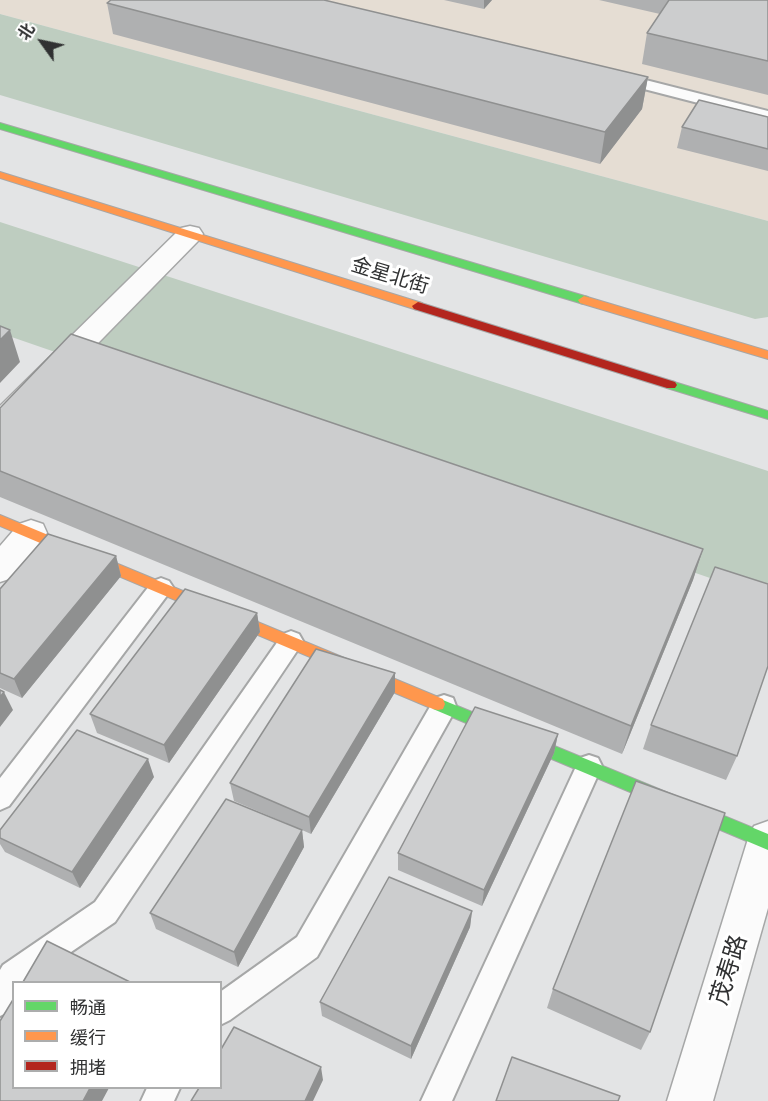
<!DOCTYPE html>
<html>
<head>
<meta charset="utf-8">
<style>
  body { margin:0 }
  #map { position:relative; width:768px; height:1101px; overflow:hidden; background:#e3e4e5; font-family:Raleway,"Noto Sans SC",sans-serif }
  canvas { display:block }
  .legend { position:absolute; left:12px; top:981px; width:210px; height:108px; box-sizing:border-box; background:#fff; border:2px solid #acadad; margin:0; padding:8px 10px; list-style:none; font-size:18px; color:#303132 }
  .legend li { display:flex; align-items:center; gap:12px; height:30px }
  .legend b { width:30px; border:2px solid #acadad }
  .north { position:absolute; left:12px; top:12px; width:60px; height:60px; -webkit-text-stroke:4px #fff; paint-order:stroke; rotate:303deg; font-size:16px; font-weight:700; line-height:24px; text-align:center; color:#303132 }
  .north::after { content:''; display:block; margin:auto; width:21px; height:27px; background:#303132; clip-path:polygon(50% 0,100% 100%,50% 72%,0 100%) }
</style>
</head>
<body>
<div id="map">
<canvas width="768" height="1101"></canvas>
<ul class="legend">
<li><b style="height:8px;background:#63d668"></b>畅通</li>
<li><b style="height:8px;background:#ff974d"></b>缓行</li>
<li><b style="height:8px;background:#b3261e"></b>拥堵</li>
</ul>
<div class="north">北</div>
</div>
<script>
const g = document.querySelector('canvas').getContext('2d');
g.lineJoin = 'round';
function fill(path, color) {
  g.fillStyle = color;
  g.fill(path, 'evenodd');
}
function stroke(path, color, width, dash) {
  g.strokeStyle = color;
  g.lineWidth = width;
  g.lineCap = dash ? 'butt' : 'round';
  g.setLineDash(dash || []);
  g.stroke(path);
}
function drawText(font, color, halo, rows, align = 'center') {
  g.font = font + ' Raleway,"Noto Sans SC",sans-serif';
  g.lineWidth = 6;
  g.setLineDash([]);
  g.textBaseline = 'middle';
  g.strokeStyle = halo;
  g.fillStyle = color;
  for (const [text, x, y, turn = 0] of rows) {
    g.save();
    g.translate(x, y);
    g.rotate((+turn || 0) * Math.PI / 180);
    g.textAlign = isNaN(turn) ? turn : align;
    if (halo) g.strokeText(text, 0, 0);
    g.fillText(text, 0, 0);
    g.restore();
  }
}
fill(new Path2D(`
  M 0,0 L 768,0 L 768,221 L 0,14 Z`), '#e5ddd3');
fill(new Path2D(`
  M 0,14 L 768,221 L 768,317 L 755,319 L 0,95 Z
  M 0,222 L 768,471 L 768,598 L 0,333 Z`), '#becdc0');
const lane = new Path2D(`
  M 618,73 L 768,111 L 768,121 L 613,81 L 610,78 Z
  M 161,578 L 169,581 L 173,587 L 169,593 L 9,806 L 0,810 L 0,778 L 153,581 Z
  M 291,631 L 299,634 L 303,641 L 299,648 L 115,922 L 27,982 L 14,982 L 14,1005 L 10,1011 L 0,1016 L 0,970 L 3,965 L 95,902 L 283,634 Z
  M 444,695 L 453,698 L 456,706 L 453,714 L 317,957 L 230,1020 L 220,1025 L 220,992 L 297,937 L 435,698 Z
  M 589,755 L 598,758 L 602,766 L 452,1101 L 421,1101 L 580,758 Z
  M 147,1088 L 180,1088 L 174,1101 L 141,1101 Z`);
const street = new Path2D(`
  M 190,226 L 199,228 L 203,234 L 199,240 L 11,432 L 0,435 L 0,406 L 181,228 Z
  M 31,520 L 43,524 L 47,533 L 12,578 L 0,582 L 0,546 L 19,524 Z
  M 768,821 L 768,908 L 713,1101 L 667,1101 L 748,839 L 754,826 Z`);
const fast = new Path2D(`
  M 0,123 L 588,297 L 590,300 L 584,304 L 580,303 L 0,129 Z
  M 671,381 L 768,411 L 768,419 L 667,388 L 665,385 Z
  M 438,698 L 768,834 L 768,850 L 433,709 L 431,704 L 433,699 Z`);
const slow = new Path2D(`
  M 0,172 L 422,303 L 424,306 L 418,310 L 414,309 L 0,178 Z
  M 584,296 L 768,351 L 768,359 L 580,303 L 578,300 Z
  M 0,515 L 443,699 L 445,704 L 443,709 L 438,710 L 433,709 L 0,526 Z`);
const jam = new Path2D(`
  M 418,302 L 675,382 L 677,385 L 675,388 L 667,388 L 414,309 L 412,306 Z`);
stroke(lane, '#a6a7a7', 4);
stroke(street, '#a6a7a7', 3);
stroke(fast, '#a6a7a7', 2);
stroke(slow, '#a6a7a7', 2);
stroke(jam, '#a6a7a7', 2);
fill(lane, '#fbfbfb');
fill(street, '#fbfbfb');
fill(fast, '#63d668');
fill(slow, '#ff974d');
fill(jam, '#b3261e');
fill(new Path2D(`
  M 444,0 L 492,0 L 484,9 Z
  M 599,0 L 768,0 L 768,95 L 642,64 L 647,33 L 660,14 Z
  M 107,3 L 648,77 L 642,109 L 600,164 L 113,34 Z
  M 768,117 L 768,171 L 677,148 L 682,127 Z
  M 0,408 L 703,549 L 693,580 L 622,754 L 0,497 Z
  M 116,556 L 121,576 L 22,698 L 0,688 L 0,589 Z
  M 257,613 L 260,632 L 169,763 L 97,733 L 90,714 Z
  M 395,692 L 311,834 L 302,830 L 304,847 L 238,967 L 156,929 L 150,913 L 286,823 L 234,801 L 230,783 Z
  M 651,725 L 737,756 L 726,780 L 643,749 Z
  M 558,734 L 554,753 L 482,906 L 398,870 L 398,853 Z
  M 154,777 L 80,888 L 5,852 L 0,844 L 0,830 Z
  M 472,911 L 470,927 L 411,1059 L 322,1016 L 320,1002 Z
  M 553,989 L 650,1032 L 641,1050 L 547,1008 Z`), '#afb0b1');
fill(new Path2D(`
  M 484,0 L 492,0 L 484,9 Z
  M 648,77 L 642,109 L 600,164 L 605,132 Z
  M 10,330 L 20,362 L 0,383 L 0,340 Z
  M 703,549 L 693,580 L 622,754 L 631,726 Z
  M 116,556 L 121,576 L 22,698 L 14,679 Z
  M 257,613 L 260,632 L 169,763 L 164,745 Z
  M 395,673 L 395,692 L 311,834 L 309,817 Z
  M 4,692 L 13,710 L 0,727 L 0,697 Z
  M 558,734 L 554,753 L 482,906 L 484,890 Z
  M 148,759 L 154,777 L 80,888 L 72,872 Z
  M 302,830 L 304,847 L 238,967 L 234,952 Z
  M 472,911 L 470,927 L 411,1059 L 411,1046 Z
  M 321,1067 L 323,1080 L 313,1101 L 305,1101 Z
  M 90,1088 L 109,1088 L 102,1101 L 83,1101 Z`), '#8f9090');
const building = new Path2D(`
  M 111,0 L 324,0 L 648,77 L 605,132 L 107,3 Z
  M 669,0 L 768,0 L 768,61 L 647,33 Z
  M 699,100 L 768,117 L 768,149 L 682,127 Z
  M 0,326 L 10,330 L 0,340 Z
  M 71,334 L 703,549 L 631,726 L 0,471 L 0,408 Z
  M 48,534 L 116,556 L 14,679 L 0,673 L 0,589 Z
  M 715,567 L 768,584 L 768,666 L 737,756 L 651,725 Z
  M 185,589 L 257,613 L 164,745 L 90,714 Z
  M 316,649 L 395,673 L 309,817 L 230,783 Z
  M 0,690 L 4,692 L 0,697 Z
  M 475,707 L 558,734 L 484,890 L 398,853 Z
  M 77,730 L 148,759 L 72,872 L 0,838 L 0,830 Z
  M 636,781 L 725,813 L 650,1032 L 553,989 Z
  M 226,799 L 302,830 L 234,952 L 150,913 Z
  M 389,877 L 472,911 L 411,1046 L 320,1002 Z
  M 47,941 L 130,982 L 23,982 Z
  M 14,998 L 14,1088 L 90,1088 L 83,1101 L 0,1101 L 0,1021 Z
  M 234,1027 L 321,1067 L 305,1101 L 191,1101 L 199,1088 L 220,1088 L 220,1051 Z
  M 512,1057 L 620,1096 L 618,1101 L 496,1101 Z`);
fill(building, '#cccdce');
stroke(building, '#8f9090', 1.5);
drawText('20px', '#303132', '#fff', [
  ["金星北街",390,276,17]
]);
drawText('24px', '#303132', '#fff', [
  ["茂寿路",729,970,-73]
]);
</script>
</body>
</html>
